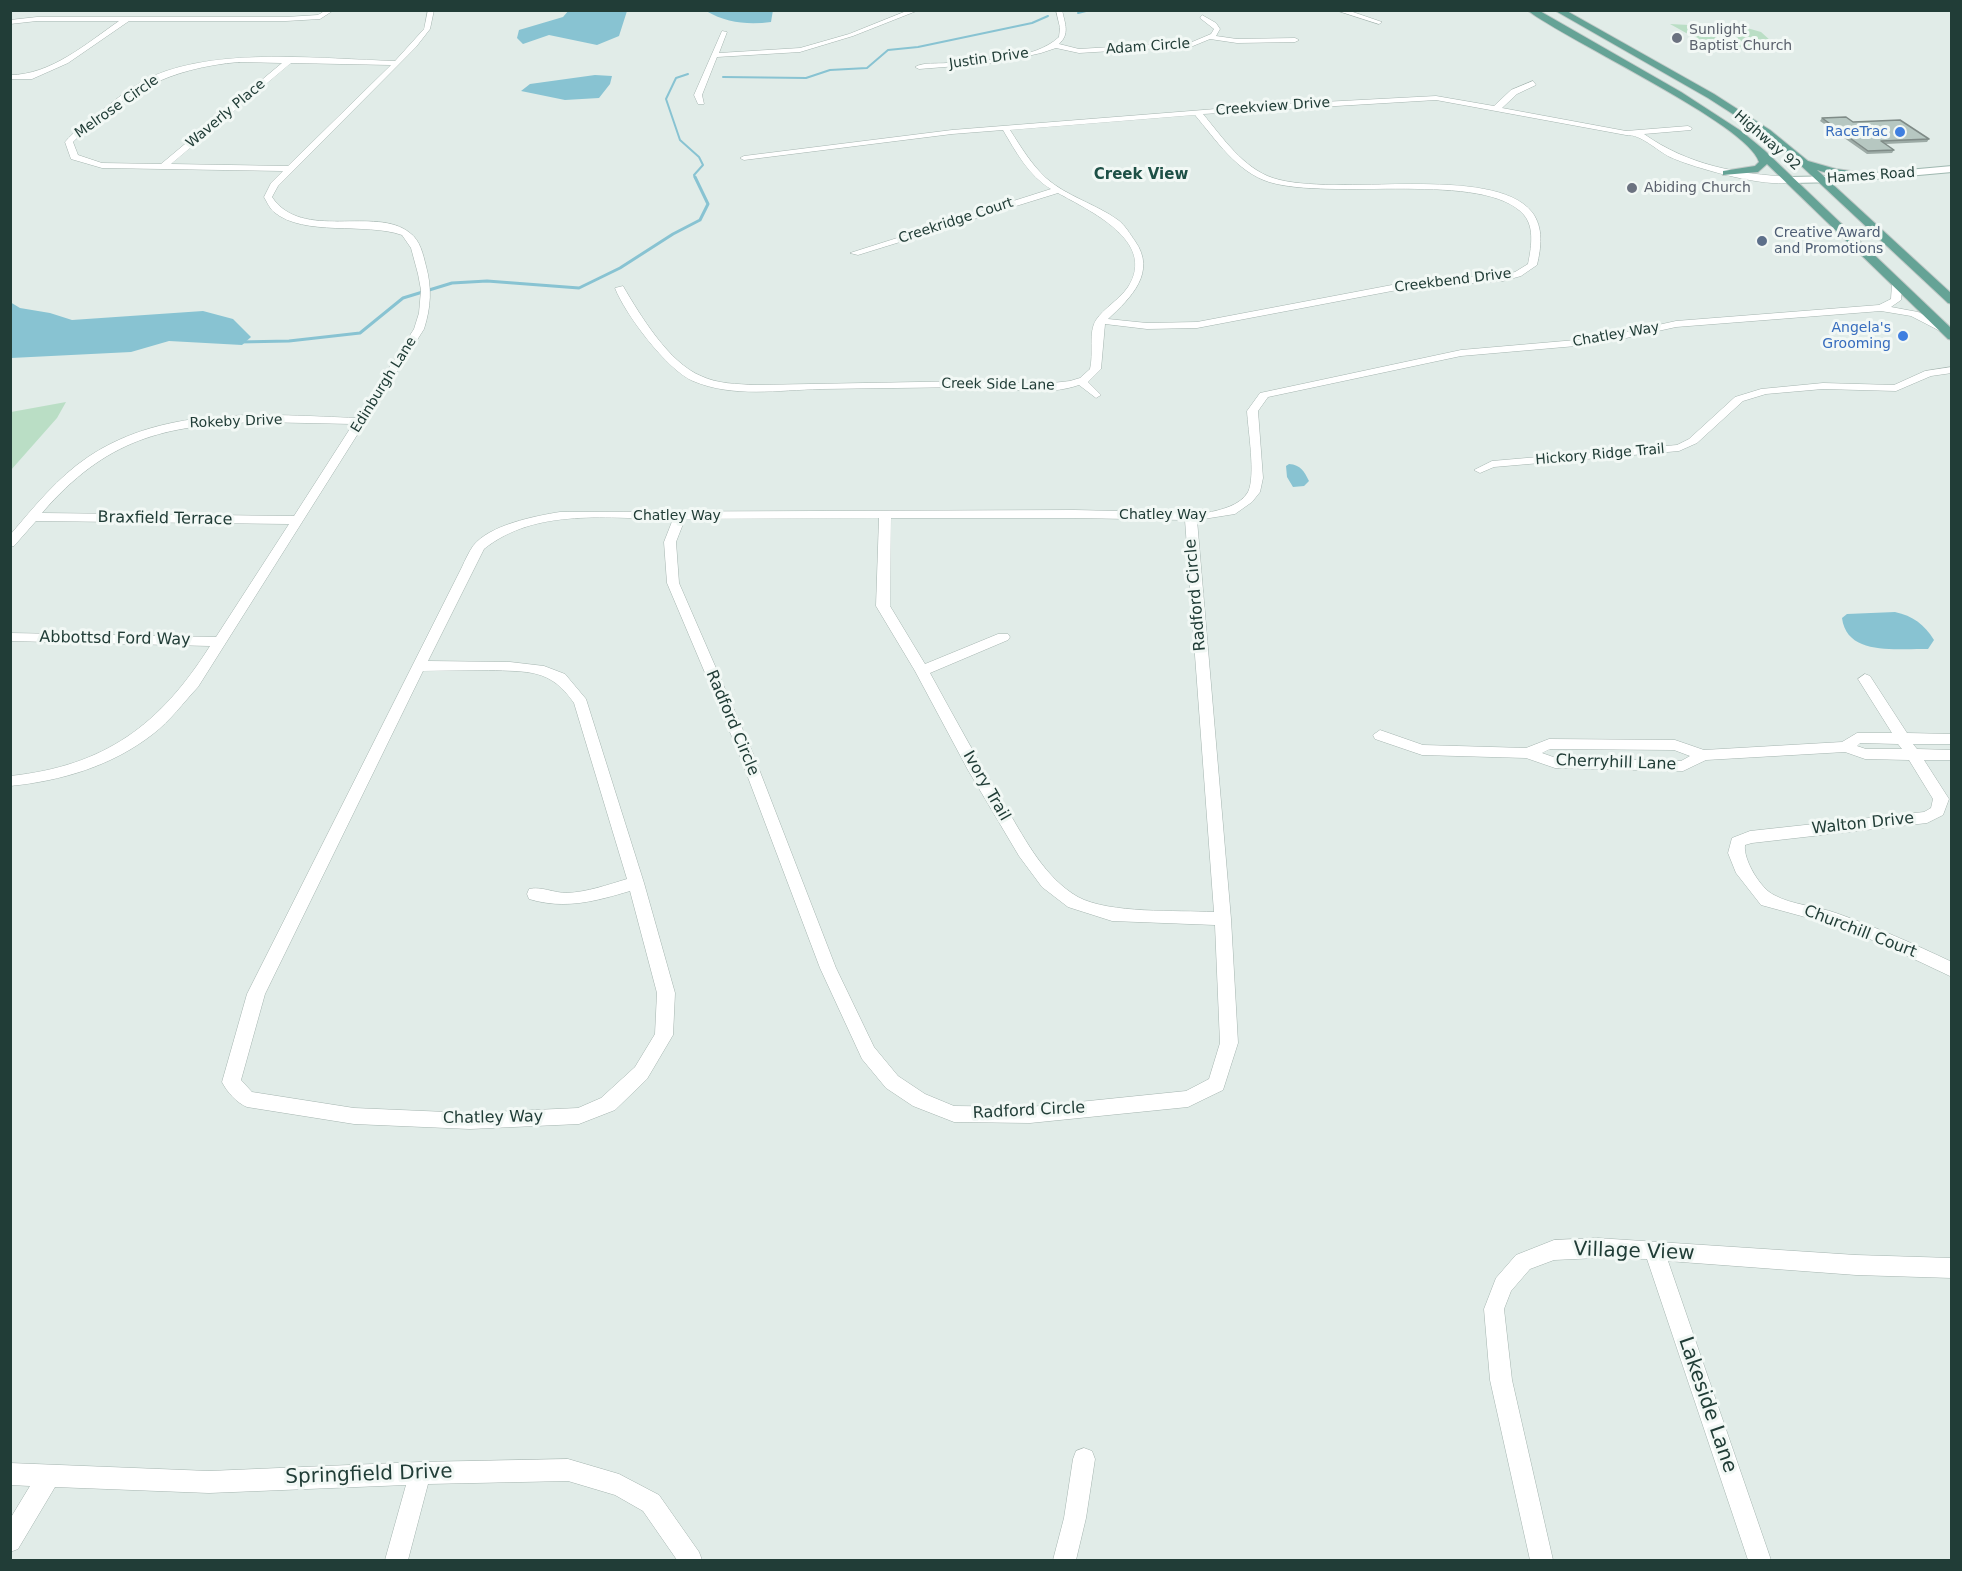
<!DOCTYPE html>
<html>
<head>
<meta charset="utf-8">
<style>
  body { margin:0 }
  #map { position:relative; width:1962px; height:1571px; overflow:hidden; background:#e1ece8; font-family:"DejaVu Sans",sans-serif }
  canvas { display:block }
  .frame { position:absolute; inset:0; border:12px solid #213d37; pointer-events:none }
</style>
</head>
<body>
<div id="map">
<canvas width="1962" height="1571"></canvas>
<div class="frame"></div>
</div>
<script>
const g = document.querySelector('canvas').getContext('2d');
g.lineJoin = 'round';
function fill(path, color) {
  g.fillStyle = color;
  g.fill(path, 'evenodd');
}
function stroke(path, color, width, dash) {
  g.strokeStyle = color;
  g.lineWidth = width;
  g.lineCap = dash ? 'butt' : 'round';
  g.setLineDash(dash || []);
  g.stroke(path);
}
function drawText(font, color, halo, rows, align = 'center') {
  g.font = font + ' "DejaVu Sans",sans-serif';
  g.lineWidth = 6;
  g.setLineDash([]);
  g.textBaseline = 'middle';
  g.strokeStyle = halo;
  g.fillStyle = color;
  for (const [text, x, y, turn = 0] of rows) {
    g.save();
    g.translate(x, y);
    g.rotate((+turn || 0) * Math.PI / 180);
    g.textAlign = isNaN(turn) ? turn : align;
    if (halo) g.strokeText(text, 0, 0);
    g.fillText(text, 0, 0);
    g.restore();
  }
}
fill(new Path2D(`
  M 1670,24 L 1747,28 L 1761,32 L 1781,50 L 1722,49 L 1715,43 L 1704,43 Z
  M 66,402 L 57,418 L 11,470 L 11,412 Z`), '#badec5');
fill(new Path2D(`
  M 569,10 L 627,11 L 619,36 L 597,45 L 549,35 L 523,44 L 517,38 L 519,30 L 563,17 Z
  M 773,10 L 771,22 C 748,25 727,23 706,11 Z
  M 595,75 L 612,76 L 610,84 L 599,98 L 565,100 L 521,91 L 530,84 Z
  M 10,302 L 20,308 L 50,313 L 72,320 L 203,311 L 233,319 L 251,337 L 242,345 L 169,341 L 131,352 L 11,358 Z
  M 1289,464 C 1301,465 1304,471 1309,481 L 1304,486 L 1293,487 L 1287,477 L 1286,466 Z
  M 1895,612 C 1913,616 1924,624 1934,640 L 1928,649 C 1898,648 1847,657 1842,618 L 1847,614 Z`), '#88c3d2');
stroke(new Path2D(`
  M 1078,13 L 1090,10
  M 688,74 L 676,78 L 666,99 L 680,140 L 699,157 L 703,165 L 694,175 L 695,178
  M 723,77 L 806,78 L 830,70 L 867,68 L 888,50 L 918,47 L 1032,23 L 1048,16`), '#88c3d2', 2);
stroke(new Path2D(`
  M 239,342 L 289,341 L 360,333 L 403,298 L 452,283 L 487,281 L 579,288 L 620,268 L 673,234 L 700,220 L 708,204 L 695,177`), '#88c3d2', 3);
const street = new Path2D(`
  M 326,10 L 334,10 L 320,19 L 286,21 L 129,21 L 68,63 L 32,79 L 10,79 L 10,75 C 51,75 87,43 119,21 L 37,21 L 10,24 L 10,20 L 37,17 L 286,17 L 318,15 Z
  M 428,10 L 434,10 L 430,29 L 416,47 L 278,186 L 272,197 C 302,242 376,205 410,233 C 420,240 423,254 426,266 C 432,288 431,307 424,329 L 198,687 C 183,703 170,721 153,734 C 112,766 61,781 10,786 L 10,776 C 105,766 160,725 210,646 L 10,641 L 10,633 L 216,637 L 289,524 L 36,521 L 14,546 L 10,547 L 10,535 C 34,507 58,477 88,457 C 167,404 268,415 357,418 L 414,329 L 419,313 L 421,290 L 418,274 L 411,248 L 402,235 C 365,222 304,237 274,212 C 270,209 267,202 264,197 L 271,183 L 283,171 L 102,168 L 71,159 L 65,142 C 75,130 88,122 100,112 C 116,99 134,85 153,76 C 220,47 322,59 395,61 L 424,29 ZM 239,62 L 282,63 L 161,164 L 102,163 L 78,155 L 73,142 C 123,93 169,68 239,62 ZM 291,63 L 391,65 L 288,166 L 171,164 ZM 258,422 L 353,424 L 294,516 L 42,513 C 106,439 163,425 258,422 Z
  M 909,10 L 919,10 L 853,36 L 800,52 L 717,57 L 702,95 L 704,104 L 698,104 L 694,95 L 722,31 L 727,32 L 719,53 L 800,48 L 849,34 Z
  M 1056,10 L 1062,10 C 1065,24 1070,34 1059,44 L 1079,49 L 1192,42 L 1211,34 L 1214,29 L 1200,18 L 1202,15 L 1216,23 L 1220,29 L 1216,36 L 1237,39 L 1295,38 L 1299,40 L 1295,42 L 1237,43 L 1210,39 L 1193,46 L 1079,53 L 1056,48 L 1041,53 L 996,63 L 919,69 L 915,67 C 923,62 937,64 947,63 C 980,61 1035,60 1059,37 L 1060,28 Z
  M 1335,10 L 1347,10 L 1382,22 L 1379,24 Z
  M 1533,81 L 1536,85 L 1517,94 L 1502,108 L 1626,131 L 1688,126 L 1692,128 L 1691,130 L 1644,134 C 1688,165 1737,174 1791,177 L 1795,180 C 1777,192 1691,167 1670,157 C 1656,150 1641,134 1626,135 L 1436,100 L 1203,114 C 1223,138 1243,168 1273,178 C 1335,198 1492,163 1532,212 C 1544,228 1541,248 1537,265 L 1521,276 L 1503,281 L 1413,287 L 1197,328 L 1147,329 L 1105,324 L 1101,369 L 1088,382 L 1101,395 L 1096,398 L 1079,385 C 1045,397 1006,387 970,387 C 920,388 870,388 820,389 C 779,390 733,398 693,381 C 667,370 625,314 615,288 L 623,286 C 640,315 669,363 701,376 C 718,384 737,384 756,385 L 972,381 L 1044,384 L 1070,381 L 1080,378 L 1090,369 C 1094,354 1088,332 1096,320 C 1104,308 1119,300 1128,287 C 1158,241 1088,210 1058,193 L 858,255 L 850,253 L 1051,189 C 1029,176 1016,152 1003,130 L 952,134 L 744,160 L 740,158 L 744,156 L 952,130 L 1266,105 L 1436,96 L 1494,106 L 1511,90 ZM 1195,115 C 1216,140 1237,172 1269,182 C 1330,201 1486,170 1524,215 C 1535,228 1531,249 1528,264 L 1515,272 L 1503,275 L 1413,281 L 1197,322 L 1147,323 L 1108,319 C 1131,298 1157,272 1135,241 C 1130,234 1125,225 1118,220 C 1096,204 1066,196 1046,178 C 1031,164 1021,147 1010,130 Z
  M 1897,281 L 1902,284 L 1901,300 L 1891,307 L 1918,312 L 1948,327 L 1948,331 L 1940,331 L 1911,316 L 1881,311 L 1676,327 L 1599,344 L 1461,356 L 1268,397 L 1258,411 L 1263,478 L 1260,492 L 1252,502 L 1235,514 L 1197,520 L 1231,919 L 1238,1043 L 1223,1090 L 1188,1107 L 1030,1123 L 954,1122 L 913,1106 L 886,1088 L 862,1059 L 820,968 L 738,751 L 667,583 L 664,542 L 673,519 C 610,519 536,507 484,549 L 428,661 L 510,662 L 544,666 L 565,674 L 586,699 L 644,883 L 675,993 L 673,1035 L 647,1079 L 615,1110 L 579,1124 L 470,1129 L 354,1124 L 247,1107 C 237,1103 227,1092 222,1082 L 247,994 L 462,567 C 465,560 469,552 473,546 C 489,525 535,516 560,512 L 1074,510 L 1206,513 C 1220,510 1240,506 1248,492 C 1256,476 1248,430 1247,411 L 1260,393 L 1461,350 L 1599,338 L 1676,321 L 1879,305 L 1891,299 L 1892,284 ZM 879,518 L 876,606 L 915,671 L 968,770 L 1019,856 L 1042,887 L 1068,907 L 1112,921 L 1215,925 L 1220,1043 L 1209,1079 L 1186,1091 L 1030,1107 L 954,1106 L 925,1094 L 898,1076 L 874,1047 L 836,968 L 752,751 L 679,583 L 676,542 L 685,519 ZM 891,518 L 1074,518 L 1185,520 L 1214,912 C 1177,910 1110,914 1078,897 C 1045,878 1026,841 1007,809 C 980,764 955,719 930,673 L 1008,640 L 1010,637 L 1008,634 L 998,634 L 925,664 L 890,606 ZM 489,670 C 528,672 550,668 574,703 L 627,879 C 607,885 587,892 567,893 C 554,893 541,886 529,889 L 527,894 L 529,899 C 565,910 596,901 630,891 L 657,993 L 655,1034 L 635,1067 L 601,1098 L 578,1108 L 470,1113 L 354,1108 L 252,1092 L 241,1080 L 265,994 L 423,671 Z
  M 1952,367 L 1952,373 L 1931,376 L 1896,391 L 1823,389 L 1766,394 L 1743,401 L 1697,443 L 1679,451 L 1494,467 L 1480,473 L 1474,470 L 1492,461 L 1677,445 L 1689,439 L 1735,397 L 1761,389 L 1823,383 L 1894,385 L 1925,371 Z
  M 1865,674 L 1870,676 L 1907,733 L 1952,734 L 1952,744 L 1913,744 L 1917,749 L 1952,750 L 1952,760 L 1924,760 L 1949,799 L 1943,815 L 1927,823 L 1752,843 L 1745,845 C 1743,860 1761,889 1774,895 C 1792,905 1817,906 1836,913 C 1876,927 1914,944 1952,962 L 1952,977 L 1880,943 L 1827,923 L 1761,905 L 1736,873 L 1728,853 L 1732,838 L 1750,831 L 1924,812 L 1931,808 L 1933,799 L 1909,760 L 1865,759 L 1845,752 L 1706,760 L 1683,771 L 1555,768 L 1526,758 L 1422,755 L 1375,739 L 1373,735 L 1380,730 L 1423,745 L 1526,748 L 1549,739 L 1675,740 L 1704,750 L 1842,742 L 1857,733 L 1892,733 L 1858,679 ZM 1860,743 L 1898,744 L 1902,749 L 1866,749 L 1857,746 ZM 1550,749 L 1674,750 L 1690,756 L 1681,761 L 1556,758 L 1542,753 Z
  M 1597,1238 L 1856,1255 L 1952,1258 L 1952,1278 L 1856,1275 L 1668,1261 L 1771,1560 L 1748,1560 L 1647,1259 L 1597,1258 L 1554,1260 L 1530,1269 L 1511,1291 L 1504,1309 L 1512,1380 L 1553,1560 L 1530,1560 L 1490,1380 L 1484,1309 L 1496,1278 L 1516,1255 L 1554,1240 Z
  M 1084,1448 L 1092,1451 L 1095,1459 L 1086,1518 L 1076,1560 L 1053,1560 L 1064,1518 L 1073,1459 L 1076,1451 Z
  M 568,1459 L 619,1474 L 659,1495 L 699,1552 L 702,1560 L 677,1560 L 643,1511 L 615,1495 L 568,1481 L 428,1484 L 408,1560 L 385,1560 L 406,1485 L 209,1493 L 55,1487 L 18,1549 L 10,1552 L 10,1519 L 30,1486 L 10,1485 L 10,1463 L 209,1471 L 420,1462 Z`);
const secondary = new Path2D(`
  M 1952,166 L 1952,172 L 1841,182 L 1791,183 L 1786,180 L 1791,177 L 1841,176 Z`);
const primary = new Path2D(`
  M 1527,10 L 1538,10 L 1681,92 L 1741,131 L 1764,150 L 1952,329 L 1952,340 L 1948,339 L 1767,164 L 1758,172 L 1723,175 L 1723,171 L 1755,166 L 1759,162 C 1748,124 1567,41 1527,10 Z
  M 1554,10 L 1565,10 L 1714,94 L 1770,130 L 1808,161 L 1836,169 L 1873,174 L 1874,176 C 1864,183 1830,174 1817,170 L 1952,294 L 1952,304 L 1948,303 L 1796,161 L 1764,134 L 1708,98 Z`);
stroke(street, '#a4b4af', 1);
stroke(secondary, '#9fb8b0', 2);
stroke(primary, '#c1c9c7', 2);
fill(street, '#fff');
fill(secondary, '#fff');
fill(primary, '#65a396');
fill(new Path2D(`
  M 1822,118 L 1929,139 L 1927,142 L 1886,144 L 1894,150 L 1892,153 L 1867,154 L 1820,121 Z`), '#9daba6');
const building = new Path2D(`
  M 1846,117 L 1853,122 L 1900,120 L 1929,139 L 1881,141 L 1894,150 L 1868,151 L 1822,118 Z`);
fill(building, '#b6c7c1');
stroke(building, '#7f8b87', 1.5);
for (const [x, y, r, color] of [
  [1677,38,6,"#6b7280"],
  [1900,132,6,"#3f7fe0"],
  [1632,188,6,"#6b7280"],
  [1762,241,6,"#5c6f8a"],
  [1903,336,6,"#3f7fe0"]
]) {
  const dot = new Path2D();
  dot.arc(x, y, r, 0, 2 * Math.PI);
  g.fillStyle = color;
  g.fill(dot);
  stroke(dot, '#f2f8f5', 2);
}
drawText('14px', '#5b616d', '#f2f8f5', [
  ["Sunlight",1689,30],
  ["Baptist Church",1689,46],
  ["Abiding Church",1644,188]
], 'left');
drawText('14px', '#213d37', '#f2f8f5', [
  ["Adam Circle",1148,47,-4],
  ["Justin Drive",989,59,-8],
  ["Melrose Circle",117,107,-35],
  ["Creekview Drive",1273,107,-4],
  ["Waverly Place",226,114,-40],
  ["Highway 92",1767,141,41],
  ["Hames Road",1871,176,-4],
  ["Creekridge Court",956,221,-18],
  ["Creekbend Drive",1453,281,-7],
  ["Chatley Way",1616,335,-10],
  ["Edinburgh Lane",384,385,-58],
  ["Creek Side Lane",998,385,1],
  ["Rokeby Drive",236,422,-2],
  ["Hickory Ridge Trail",1600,455,-5],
  ["Chatley Way",1163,515],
  ["Chatley Way",677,516]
]);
drawText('14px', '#366cbe', '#f2f8f5', [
  ["RaceTrac",1888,132],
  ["Angela's",1891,328],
  ["Grooming",1891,344]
], 'right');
drawText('14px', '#4e5e75', '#f2f8f5', [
  ["Creative Award",1774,233],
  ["and Promotions",1774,249]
], 'left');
drawText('bold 15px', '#1d5046', '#f2f8f5', [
  ["Creek View",1141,175]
]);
drawText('16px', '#213d37', '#f2f8f5', [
  ["Braxfield Terrace",165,519,1],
  ["Radford Circle",1196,595,-95],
  ["Abbottsd Ford Way",115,639,1],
  ["Radford Circle",732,723,67],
  ["Cherryhill Lane",1616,763,2],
  ["Ivory Trail",986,786,60],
  ["Walton Drive",1863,824,-6],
  ["Churchill Court",1860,932,21],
  ["Radford Circle",1029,1111,-3],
  ["Chatley Way",493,1118,-1]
]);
drawText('20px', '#213d37', '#f2f8f5', [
  ["Village View",1634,1252,2],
  ["Lakeside Lane",1707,1405,71],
  ["Springfield Drive",369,1475,-2]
]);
</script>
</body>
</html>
